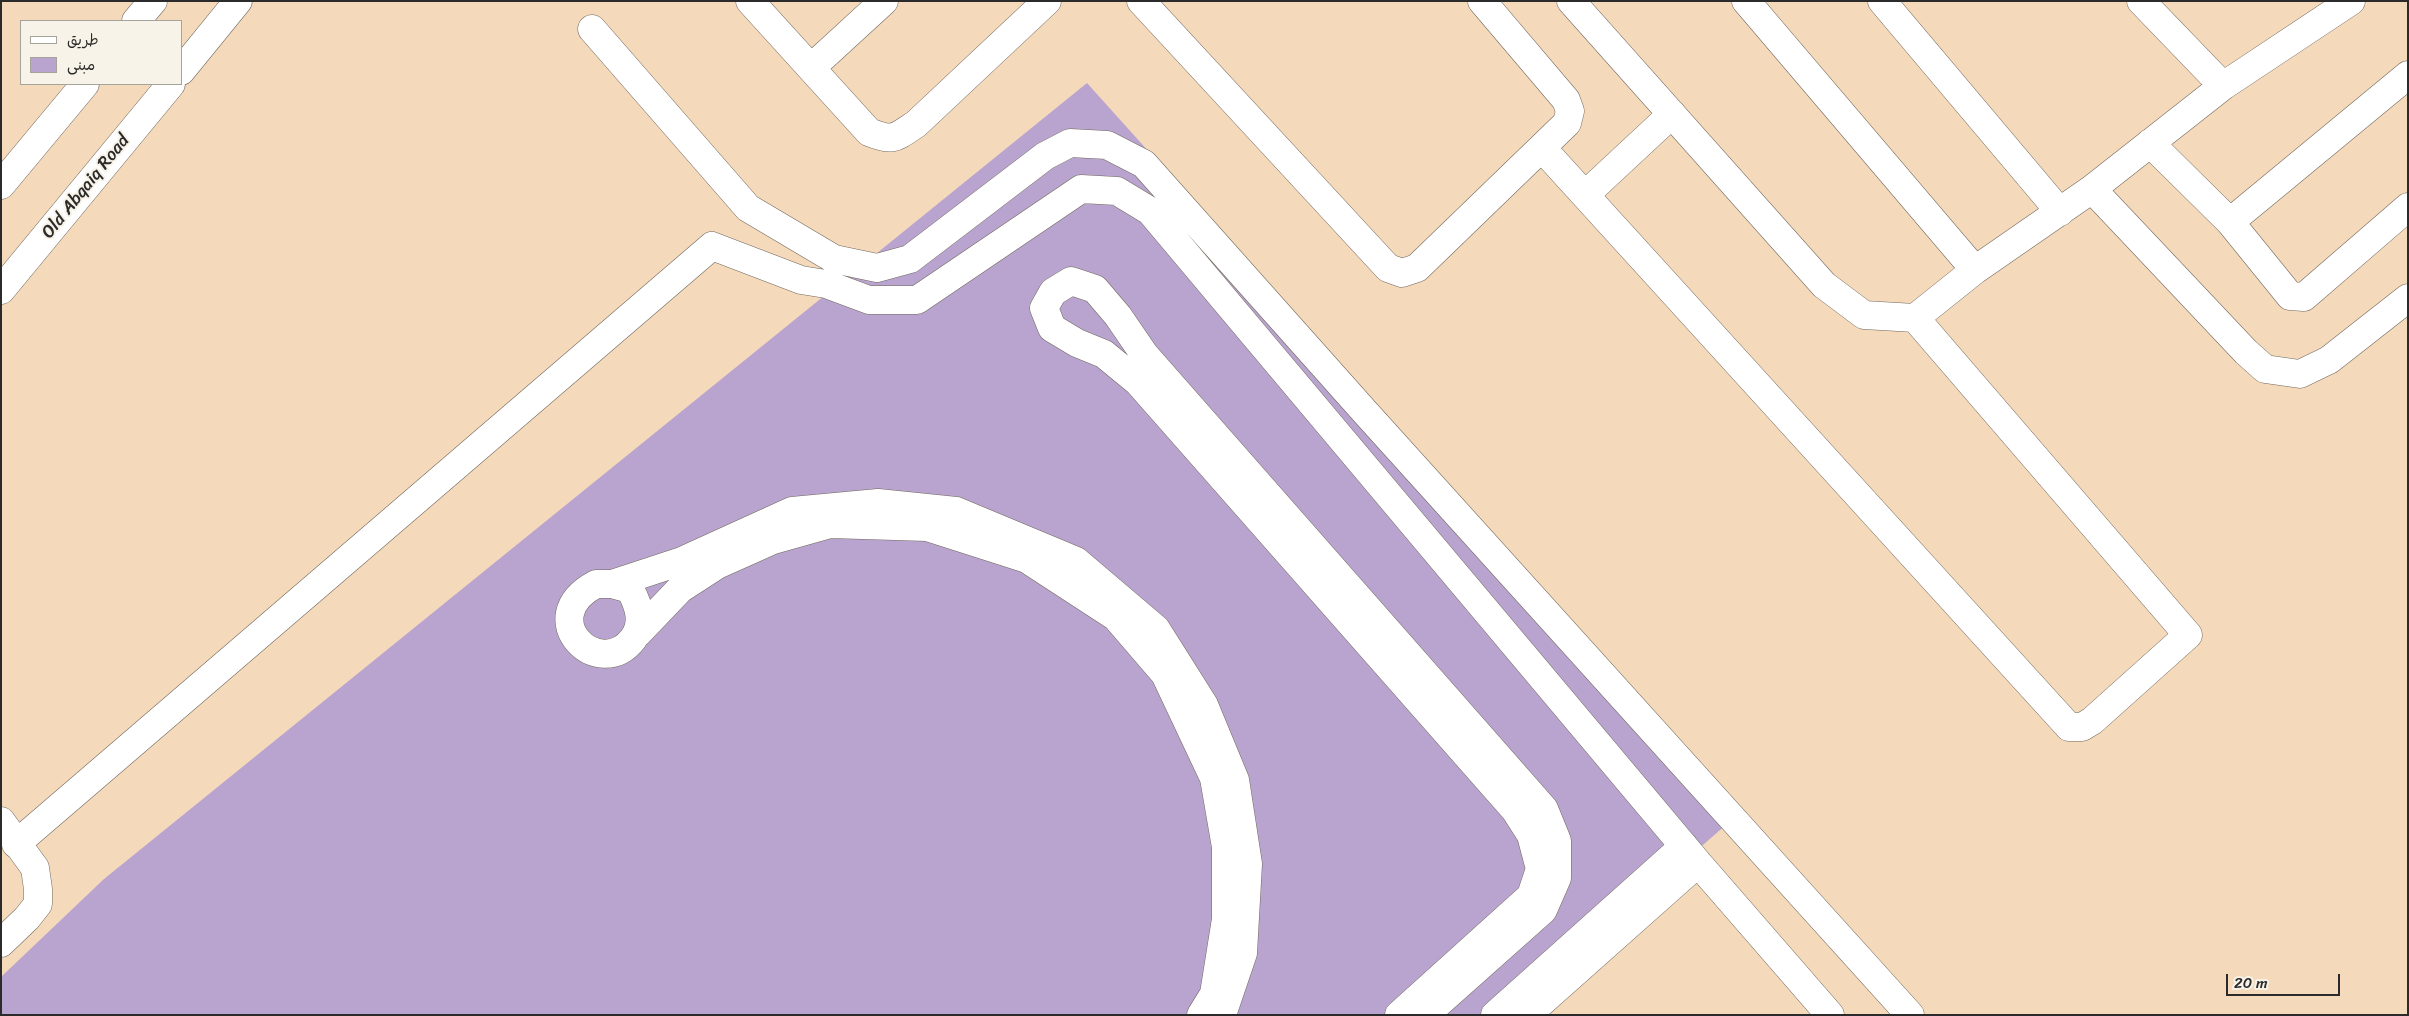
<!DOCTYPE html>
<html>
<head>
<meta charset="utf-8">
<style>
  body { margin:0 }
  #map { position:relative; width:2409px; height:1016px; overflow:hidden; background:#f4d9bb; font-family:Sriracha,"Playpen Sans Arabic",sans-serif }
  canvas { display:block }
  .frame { position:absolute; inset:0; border:2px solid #2b2b2b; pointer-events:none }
  .legend { position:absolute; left:20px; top:20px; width:162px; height:65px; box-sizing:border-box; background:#f7f3e8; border:1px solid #a5a39c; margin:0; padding:6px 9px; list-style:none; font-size:15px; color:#2b2b2b }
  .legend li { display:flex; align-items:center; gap:10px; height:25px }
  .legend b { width:25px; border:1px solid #a5a39c }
  .scale { position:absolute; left:2226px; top:974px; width:114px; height:22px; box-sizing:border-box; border:2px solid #2b2b2b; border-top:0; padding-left:6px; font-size:15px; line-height:18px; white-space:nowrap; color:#2b2b2b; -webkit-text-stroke:4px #f7f3e8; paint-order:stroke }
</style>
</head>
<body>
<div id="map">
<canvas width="2409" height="1016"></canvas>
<div class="frame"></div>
<ul class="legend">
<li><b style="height:6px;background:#fff"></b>طريق</li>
<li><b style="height:14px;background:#b8a4cf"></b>مبنى</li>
</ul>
<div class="scale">20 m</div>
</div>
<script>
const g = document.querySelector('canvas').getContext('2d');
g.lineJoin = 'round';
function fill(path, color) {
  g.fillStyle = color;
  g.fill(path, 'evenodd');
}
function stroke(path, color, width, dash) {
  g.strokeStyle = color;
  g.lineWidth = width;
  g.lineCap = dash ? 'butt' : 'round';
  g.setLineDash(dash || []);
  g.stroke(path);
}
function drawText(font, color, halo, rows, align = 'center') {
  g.font = font + ' Sriracha,sans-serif';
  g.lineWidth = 4;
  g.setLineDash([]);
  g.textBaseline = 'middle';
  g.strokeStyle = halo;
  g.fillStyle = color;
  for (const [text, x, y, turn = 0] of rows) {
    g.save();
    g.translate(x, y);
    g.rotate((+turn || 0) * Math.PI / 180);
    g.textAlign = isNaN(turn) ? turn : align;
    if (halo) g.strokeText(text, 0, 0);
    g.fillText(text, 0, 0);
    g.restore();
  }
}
fill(new Path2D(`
  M 1087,83 L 1742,811 L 1507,1015 L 1,1015 L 1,977 L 104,879 Z`), '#b8a4cf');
const minor = new Path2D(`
  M 750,1 L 869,132 C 893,142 895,138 916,124 L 1047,1
  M 1141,1 L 1388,268 L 1402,273 L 1417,268 L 1567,123 L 1570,111 L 1566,100 L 1482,1
  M 1571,1 L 1824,285 L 1864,315 L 1915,318 L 1975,270 L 2092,189 L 2223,86 L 2351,1
  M 1746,1 L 1975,270
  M 1882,1 L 2060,212
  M 2141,1 L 2223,86
  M 592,29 L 748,208 L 834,259 L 877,268 L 910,259 L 1045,156 L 1070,143 L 1107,145 L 1144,164 L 1365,412 L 1910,1015
  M 811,68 L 884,1
  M 2150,143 L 2230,222 L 2290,296 L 2304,297 L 2408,207
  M 1542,148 L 2069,727 L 2082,727 L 2092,721 L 2188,635 L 1915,318
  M 2092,189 L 2246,352 L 2265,369 L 2300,374 L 2329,360 L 2408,298
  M 1585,195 L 1672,114
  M 2230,222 L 2408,75
  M 596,584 L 612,584 L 630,589 C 639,606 645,623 633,639 C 599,683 532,618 596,584 Z
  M 612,584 L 682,561 L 792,511 L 878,503 L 956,511 L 1076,561 L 1156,629 L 1204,705 L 1235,780 L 1248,864 L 1243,953 L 1222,1015
  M 638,633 L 680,589 L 717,565 L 773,540 L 830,524 L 927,527 L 1027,559 L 1116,617 L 1165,674 L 1214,778 L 1226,847 L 1226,919 L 1214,994 L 1201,1015
  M 1,821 L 35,868 L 38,889 L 38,904 L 27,918 L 1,943
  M 16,844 L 712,246 L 801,280 L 826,284 L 869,300 L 917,300 L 1081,189 L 1117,191 L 1150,211 L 1698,863 L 1830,1015
  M 1399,1015 L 1531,896 L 1540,869 L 1531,835 L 1515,810 L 1138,382 L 1104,354 L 1077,343 L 1052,328 L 1044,308 L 1053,292 L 1071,281 L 1095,289 L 1118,316 L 1144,354 L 1544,809 L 1557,841 L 1557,878 L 1543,910 L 1425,1015
  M 1495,1015 L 1684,846
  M 1527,1015 L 1698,863`);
const major = new Path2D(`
  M 136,21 L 153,1
  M 181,71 L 238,1
  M 1,185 L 85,84
  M 1,290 L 171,84`);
stroke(minor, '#71685d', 29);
stroke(major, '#71685d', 29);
stroke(minor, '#fff', 28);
stroke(major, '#fff', 28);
drawText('18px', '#2b2b2b', '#f7f3e8', [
  ["Old Abqaiq Road",86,187,-51]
]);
</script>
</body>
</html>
